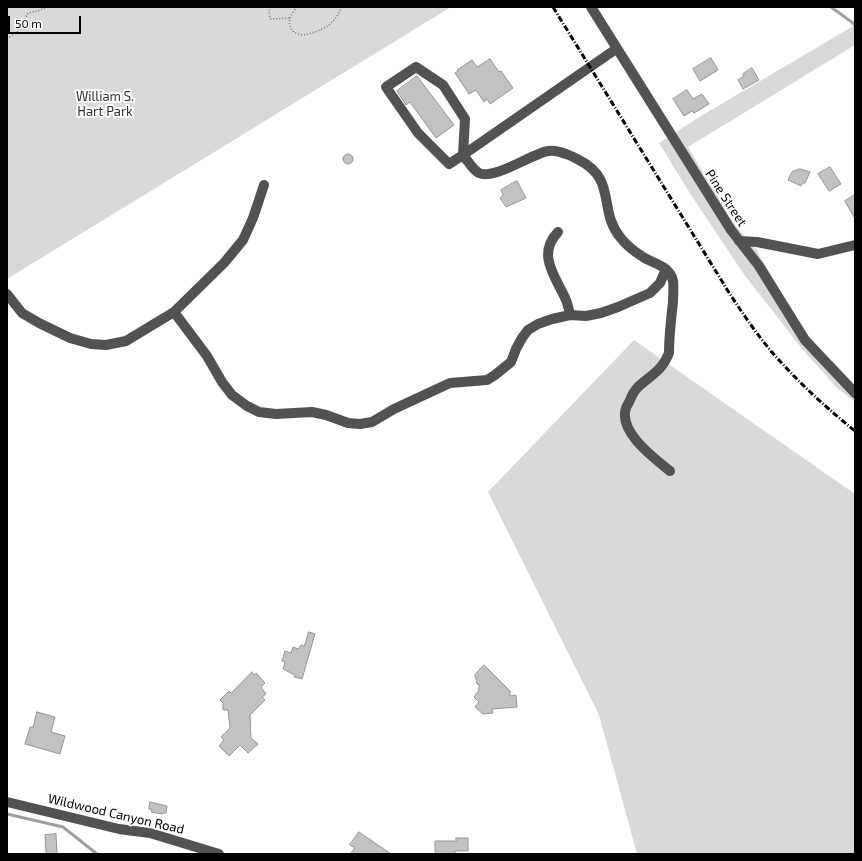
<!DOCTYPE html>
<html>
<head>
<meta charset="utf-8">
<style>
  body { margin:0 }
  #map { position:relative; width:862px; height:861px; overflow:hidden; background:#fff; font-family:"Exo 2",sans-serif }
  canvas { display:block }
  .frame { position:absolute; inset:0; border:8px solid #000; pointer-events:none }
  .scale { position:absolute; left:8px; top:16px; width:73px; height:18px; box-sizing:border-box; border:2px solid #000; border-top:0; padding-left:5px; font-size:12px; line-height:14px; white-space:nowrap; color:#000; -webkit-text-stroke:3px #fff; paint-order:stroke }
</style>
</head>
<body>
<div id="map">
<canvas width="862" height="861"></canvas>
<div class="frame"></div>
<div class="scale">50 m</div>
</div>
<script>
const g = document.querySelector('canvas').getContext('2d');
g.lineJoin = 'round';
function fill(path, color) {
  g.fillStyle = color;
  g.fill(path, 'evenodd');
}
function stroke(path, color, width, dash) {
  g.strokeStyle = color;
  g.lineWidth = width;
  g.lineCap = dash ? 'butt' : 'round';
  g.setLineDash(dash || []);
  g.stroke(path);
}
function drawText(font, color, halo, rows, align = 'center') {
  g.font = font + ' "Exo 2",sans-serif';
  g.lineWidth = 4;
  g.setLineDash([]);
  g.textBaseline = 'middle';
  g.strokeStyle = halo;
  g.fillStyle = color;
  for (const [text, x, y, turn = 0] of rows) {
    g.save();
    g.translate(x, y);
    g.rotate((+turn || 0) * Math.PI / 180);
    g.textAlign = isNaN(turn) ? turn : align;
    if (halo) g.strokeText(text, 0, 0);
    g.fillText(text, 0, 0);
    g.restore();
  }
}
fill(new Path2D(`
  M 7,7 L 451,7 L 7,279 Z
  M 855,25 L 855,45 L 688,147 L 734,224 L 756,249 L 794,317 L 811,341 L 855,385 L 855,402 L 837,388 L 803,350 L 743,273 L 691,195 L 659,143 L 701,116 Z
  M 634,340 L 855,494 L 855,854 L 637,854 L 599,715 L 488,492 Z`), '#d9d9d9');
stroke(new Path2D(`
  M 831,7 L 853,23 L 855,26
  M 7,814 L 63,827 L 97,854`), '#a0a0a0', 3);
const building = new Path2D(`
  M 711,58 L 718,70 L 700,81 L 693,69 Z
  M 490,59 L 499,72 L 501,71 L 513,88 L 490,104 L 487,99 L 484,102 L 476,90 L 469,94 L 455,73 L 458,71 L 457,70 L 472,60 L 477,67 Z
  M 752,68 L 759,80 L 743,89 L 738,80 L 744,76 L 743,74 Z
  M 417,76 L 454,125 L 436,138 L 410,102 L 406,105 L 397,91 Z
  M 687,90 L 693,99 L 702,94 L 709,104 L 694,113 L 692,111 L 684,116 L 673,99 Z
  M343 159a5 5 0 1 1 10 0a5 5 0 1 1-10 0Z
  M 830,167 L 841,184 L 829,191 L 818,174 Z
  M 800,169 L 810,172 L 805,183 L 803,183 L 801,186 L 788,180 L 792,172 Z
  M 517,181 L 526,198 L 506,207 L 500,198 L 503,195 L 501,190 Z
  M 855,195 L 855,219 L 845,201 Z
  M 309,632 L 315,634 L 302,679 L 294,677 L 295,675 L 283,669 L 285,662 L 282,661 L 285,651 L 291,653 L 293,647 L 298,649 L 301,645 L 304,646 Z
  M 484,665 L 510,691 L 510,696 L 516,695 L 517,707 L 492,709 L 493,713 L 483,714 L 475,707 L 479,702 L 474,697 L 479,690 L 478,688 L 480,686 L 477,684 L 475,675 Z
  M 252,672 L 254,675 L 256,673 L 265,683 L 261,687 L 266,694 L 262,697 L 265,700 L 250,715 L 251,738 L 258,744 L 248,753 L 240,745 L 229,756 L 219,746 L 224,740 L 221,737 L 230,728 L 228,710 L 223,710 L 223,703 L 220,700 L 229,691 L 231,693 Z
  M 37,712 L 55,717 L 51,732 L 65,736 L 60,754 L 25,744 L 30,727 L 33,727 Z
  M 150,802 L 167,806 L 166,813 L 163,813 L 162,814 L 151,812 L 152,810 L 149,809 Z
  M 359,832 L 391,854 L 350,854 L 355,848 L 350,845 Z
  M 56,834 L 57,854 L 46,854 L 45,835 Z
  M 456,838 L 468,838 L 468,851 L 455,851 L 455,854 L 435,854 L 435,841 L 456,841 Z`);
fill(building, '#c2c2c2');
stroke(building, '#969696', 1);
stroke(new Path2D(`
  M 271,7 C 268,11 269,16 271,19 L 290,18
  M 297,7 C 291,14 285,24 294,32 C 296,33 300,35 303,35 C 311,34 322,30 329,25 C 335,20 339,13 342,7
  M 7,39 L 17,32 L 28,13 L 38,11 L 47,7`), '#747474', 1.5, [1, 2]);
stroke(new Path2D(`
  M 591,7 L 731,230 L 759,266 L 805,340 L 855,393
  M 616,49 L 463,155 L 449,164 L 418,133 L 386,87 L 416,67 L 443,85 L 465,119 L 463,155 C 468,161 473,170 479,173 C 495,180 531,154 548,151 C 553,150 561,152 566,154 C 570,155 575,158 579,160 C 617,179 598,210 620,237 C 626,245 635,252 643,257 C 654,264 670,266 673,281 C 674,287 673,295 673,302 C 671,319 669,336 669,353 C 662,371 651,375 638,387 C 634,391 632,395 630,400 C 629,403 627,405 626,408 C 618,432 654,458 670,471
  M 558,232 C 536,255 556,277 566,300 C 568,305 569,310 570,315
  M 739,241 L 757,242 L 818,254 L 855,245
  M 7,294 L 22,313 L 39,323 L 70,338 L 91,344 L 106,345 L 126,341 L 174,312 L 224,263 L 243,240 L 253,218 L 264,185
  M 174,312 L 207,356 L 222,382 L 232,395 L 247,406 L 259,412 L 276,414 L 312,412 L 326,415 L 348,423 L 360,424 L 372,422 L 394,409 L 450,383 L 487,380 L 495,375 L 511,362 L 516,349 L 522,338 L 528,330 L 538,324 L 552,319 L 570,315 L 586,316 L 601,313 L 618,307 L 650,293 L 660,283 L 666,269
  M 7,802 L 119,829 L 150,833 L 219,854`), '#525252', 10);
stroke(new Path2D(`
  M 553,7 L 728,291 C 741,311 755,332 771,351 C 796,380 825,407 855,431`), '#000', 3, [6, 2, 1, 2]);
drawText('13px', '#303030', '#fff', [
  ["William S.",105,97],
  ["Hart Park",105,112]
]);
drawText('13px', '#000', '#fff', [
  ["Pine Street",726,198,57],
  ["Wildwood Canyon Road",116,814,13]
]);
</script>
</body>
</html>
